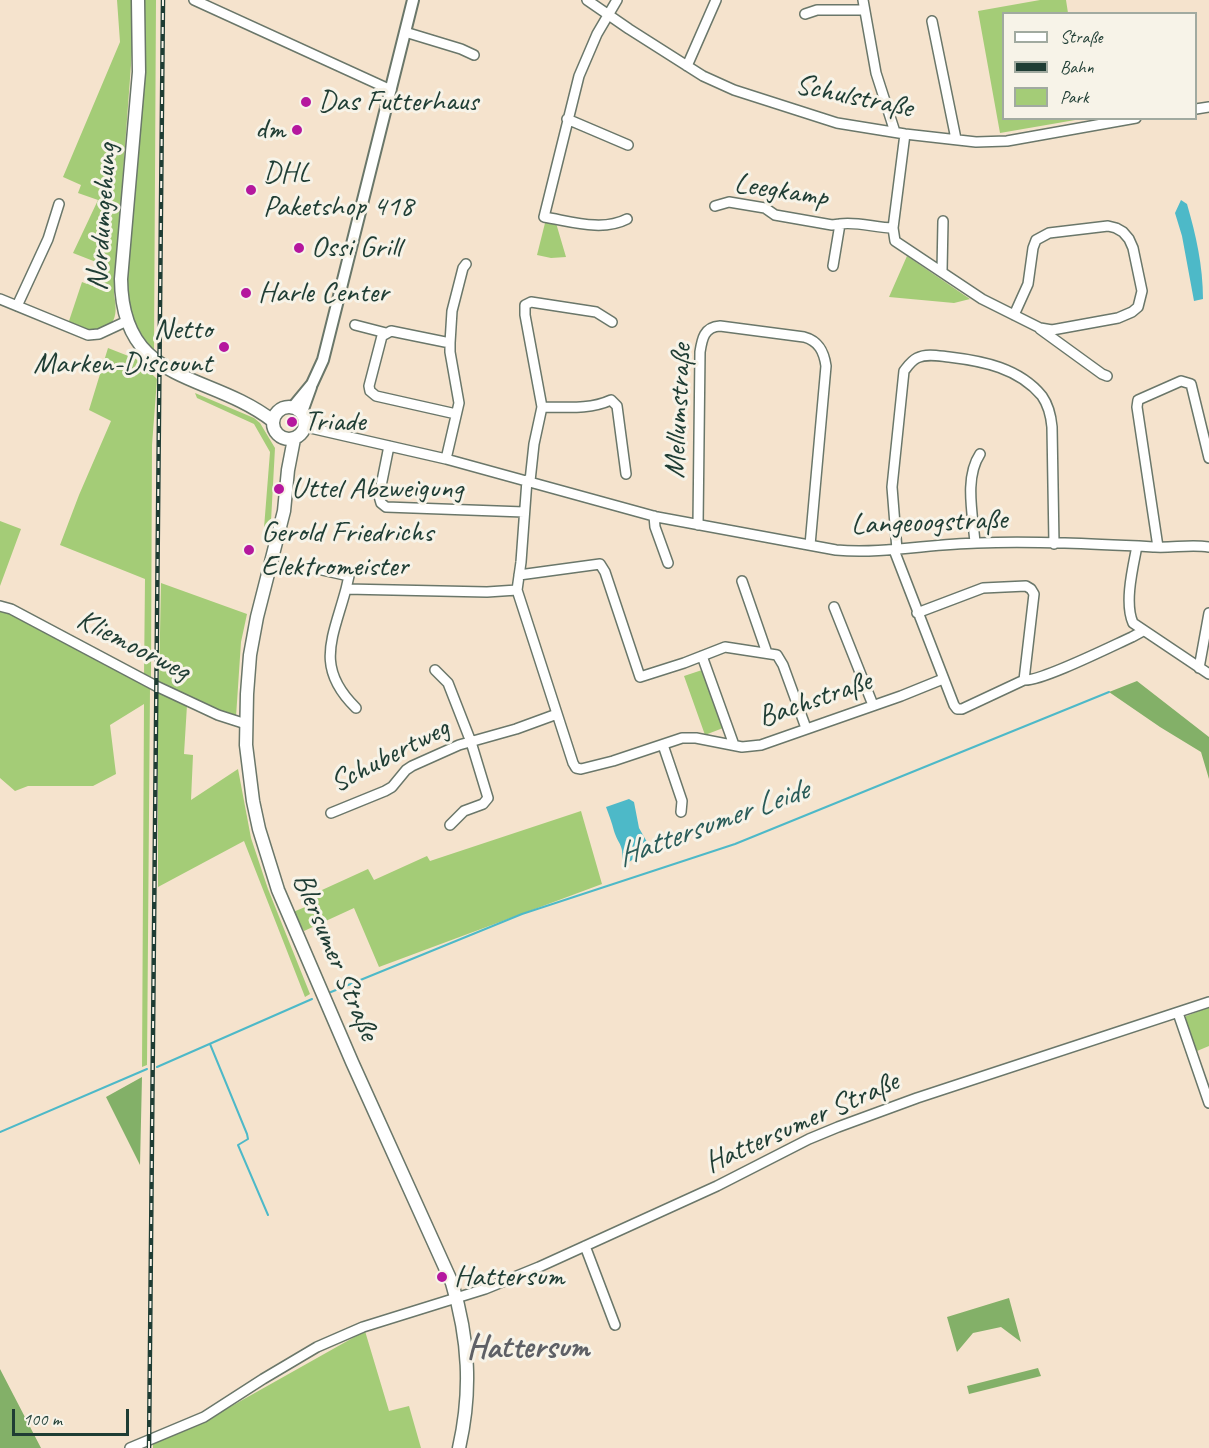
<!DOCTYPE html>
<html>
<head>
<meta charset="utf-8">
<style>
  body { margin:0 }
  #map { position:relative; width:1209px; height:1448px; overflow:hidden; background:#f5e3cd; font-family:Caveat,sans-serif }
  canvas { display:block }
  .legend { position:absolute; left:1002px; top:12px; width:195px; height:108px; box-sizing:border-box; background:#f7f3e8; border:2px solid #a1aaa0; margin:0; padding:8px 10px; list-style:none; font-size:18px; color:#1f3d34 }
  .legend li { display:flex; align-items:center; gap:12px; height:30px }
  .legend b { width:30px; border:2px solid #a1aaa0 }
  .scale { position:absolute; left:12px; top:1409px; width:117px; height:27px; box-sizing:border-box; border:3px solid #1f3d34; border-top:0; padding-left:8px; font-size:18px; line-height:21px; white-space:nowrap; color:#1f3d34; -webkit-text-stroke:4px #f7f3e8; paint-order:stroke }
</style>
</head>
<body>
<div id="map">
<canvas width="1209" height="1448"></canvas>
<ul class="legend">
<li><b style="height:8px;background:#fff"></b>Straße</li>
<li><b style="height:8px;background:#1f3d34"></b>Bahn</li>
<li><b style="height:16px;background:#a4cc77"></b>Park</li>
</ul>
<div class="scale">100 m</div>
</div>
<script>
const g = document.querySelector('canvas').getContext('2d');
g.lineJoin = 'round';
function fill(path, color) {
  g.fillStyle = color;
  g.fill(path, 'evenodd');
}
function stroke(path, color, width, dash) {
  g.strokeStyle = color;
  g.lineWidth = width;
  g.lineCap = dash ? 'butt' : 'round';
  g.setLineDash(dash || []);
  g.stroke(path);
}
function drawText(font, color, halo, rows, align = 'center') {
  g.font = font + ' Caveat,sans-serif';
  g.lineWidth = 6;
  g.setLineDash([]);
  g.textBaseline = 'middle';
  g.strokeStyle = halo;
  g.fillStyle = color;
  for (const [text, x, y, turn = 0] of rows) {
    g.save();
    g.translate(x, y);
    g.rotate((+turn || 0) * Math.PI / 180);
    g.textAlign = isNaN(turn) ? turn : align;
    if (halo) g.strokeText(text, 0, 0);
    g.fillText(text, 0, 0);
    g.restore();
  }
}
fill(new Path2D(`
  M 117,0 L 132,0 L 133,38 L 114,295 C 122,332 100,334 70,325 L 69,321 L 82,282 L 87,284 L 96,262 L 73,253 L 98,200 L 78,193 L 81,185 L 63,177 L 120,42 Z
  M 142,0 L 156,0 L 154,351 C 129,321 129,306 126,268 Z
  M 1040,0 L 1066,0 L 1068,13 L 1004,14 L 1004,118 L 1081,119 L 1000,133 L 978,11 Z
  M 545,223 L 556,223 L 566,257 L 551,258 L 537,255 Z
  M 907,256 L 970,299 L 954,303 L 889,297 Z
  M 108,348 L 136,359 L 157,379 L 152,445 L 151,681 L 144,677 L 145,579 L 60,545 L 79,495 L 111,421 L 89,410 Z
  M 195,393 L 254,418 L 260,423 L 275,448 L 271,521 L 269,529 L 264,528 L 270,452 L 254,424 L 197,398 Z
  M 0,521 L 21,529 L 0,586 Z
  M 161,583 L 247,614 L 241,642 L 236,717 L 159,683 Z
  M 0,611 L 12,615 L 150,688 L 147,1065 L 142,1067 L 144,704 L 110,725 L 116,774 L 93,786 L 28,786 L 15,791 L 0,778 Z
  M 702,670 L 723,728 L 705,735 L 684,676 Z
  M 158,691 L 187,705 L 184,754 L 193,755 L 191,800 L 238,769 L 251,838 L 268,889 L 310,994 L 305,997 L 244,841 L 158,887 Z
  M 581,811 L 602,884 L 379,967 L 354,908 L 304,931 L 293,912 L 315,903 L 311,895 L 368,869 L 374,880 L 427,856 L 430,861 Z
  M 1209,1007 L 1209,1046 L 1197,1051 L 1184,1017 Z
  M 365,1331 L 389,1411 L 409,1406 L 421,1448 L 153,1448 L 153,1442 L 205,1421 Z`), '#a4cc77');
fill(new Path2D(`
  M 1137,681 L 1209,737 L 1209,779 L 1201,752 L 1160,727 L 1109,692 Z
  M 142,1077 L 140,1165 L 106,1097 Z
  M 1009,1298 L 1021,1342 L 1001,1327 L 973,1333 L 957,1352 L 947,1317 Z
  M 1038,1368 L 1041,1376 L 969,1394 L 967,1386 Z
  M 0,1369 L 41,1448 L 0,1448 Z`), '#83b068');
fill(new Path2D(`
  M 1181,200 L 1187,204 C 1196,235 1203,266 1203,299 L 1194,301 L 1182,236 L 1175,213 Z
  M 629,799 L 634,802 L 639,828 L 651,849 L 649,853 L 641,854 L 626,864 L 622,860 C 624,845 618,844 614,831 C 612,823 609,815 606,807 Z`), '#4db9c8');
stroke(new Path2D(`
  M 331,992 L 522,914 L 735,844 L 1109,692
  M 210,1044 L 247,1134 L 248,1139 L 238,1145 L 268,1215
  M 157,1067 L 312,999
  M 0,1132 L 147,1069`), '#4db9c8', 2);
const minor = new Path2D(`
  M 194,0 L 391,90
  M 587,0 L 629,29 L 703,76 L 734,90 L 837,123 L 905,134 L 976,142 L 1007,141 L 1136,118
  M 617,0 L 597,34 L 579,76 L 544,217 C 570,221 602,232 627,219
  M 863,0 L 876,73 L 895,132
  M 805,14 L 817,10 L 864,10
  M 932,21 L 956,139
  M 405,32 L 461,49 L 474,55
  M 687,66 L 716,0
  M 1196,109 L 1209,107
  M 567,119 L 628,145
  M 905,134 L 893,228 L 895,241 L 982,299 L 1040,328 L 1052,330 L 1118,318 L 1132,312 L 1138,307 L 1142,291 L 1133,248 L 1129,239 L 1123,232 L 1116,228 L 1108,226 L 1049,233 L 1036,240 L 1033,248 L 1028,284 L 1014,315
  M 715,206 L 729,202 L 765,208 L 775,215 L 832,225 L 840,224
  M 833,266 L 840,224 C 855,221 877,228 893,228
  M 942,271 L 943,221
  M 0,299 L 88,335 L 99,334 L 127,321
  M 17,306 L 48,239 L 59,204
  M 355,325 L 386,333
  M 1040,329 L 1102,374 L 1107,376
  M 450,343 L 391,331 L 382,336 L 369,386 L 370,391 L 376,396 L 456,414
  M 542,407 C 566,407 589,410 611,400 L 617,406 L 626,474
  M 306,427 L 446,459 L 657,517 L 836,550 C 883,554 929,544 977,543 C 1036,541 1095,544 1155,547 C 1173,548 1191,544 1209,547
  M 389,446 L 379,496 L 381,503 L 386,507 L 524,512
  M 446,459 L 459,403 L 450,352 L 450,343 L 452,311 L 463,268 L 466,264
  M 527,480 L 521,562 L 517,590 L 573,763 L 576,768 L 581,769 L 613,761 L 682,738 L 696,738 L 742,747 L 761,745 L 901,696 L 943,679
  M 530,481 L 534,444 L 542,407 L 525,315 L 525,305 L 531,302 L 596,312 L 612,322
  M 654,516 L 655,527 L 668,563
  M 698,525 L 700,352 C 702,339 704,327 720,326 L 804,337 C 819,341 824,352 826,366 L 810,545
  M 975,543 C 973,515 964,478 980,454
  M 1137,546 C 1133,567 1124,603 1133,623 L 1209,674
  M 1158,547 L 1137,407 L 1138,400 L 1181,381 L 1191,384 L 1209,458
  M 894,550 L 954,705 L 957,709 L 962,709 L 1024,680 C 1040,682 1112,646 1132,637 L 1143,631
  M 897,550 L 892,487 L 904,371 C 908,366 911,361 917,358 C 927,353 939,356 949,357 C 983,361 1019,368 1042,396 C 1049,406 1051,416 1052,427 L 1054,544
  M 322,570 L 349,576 L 346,589
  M 519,575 L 600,564 L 605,572 L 640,677 L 684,663 L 725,647 L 777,655 L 783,665 L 806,728
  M 742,581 L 767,653
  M 0,606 L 11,609 L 156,686 L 218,715 L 246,724
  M 834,607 L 873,705
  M 917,613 L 983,588 L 1026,586 L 1031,589 L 1034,594 L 1024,680
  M 702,656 L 734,745
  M 1199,668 L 1209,613
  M 435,670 L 448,683 L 471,742 L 488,798 L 483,804 L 464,811 L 450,825
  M 356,708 C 314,667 333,638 346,589 L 487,592 L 517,590
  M 663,745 L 682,801 L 681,812
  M 331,813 L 385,791 L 392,787 L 406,770 L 412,766 L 459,745 L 516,729 L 557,714
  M 1178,1013 L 1209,1103
  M 585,1246 L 615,1325
  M 130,1448 L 204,1417 L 263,1379 L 317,1347 L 363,1327 L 485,1289 L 539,1267 L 717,1186 L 809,1139 L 838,1127 L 917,1098 L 1209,1002`);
const tertiary = new Path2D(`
  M 293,407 L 312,384 L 323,360 L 413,0
  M 302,412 L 311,387`);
const secondary = new Path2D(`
  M 138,0 L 139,72 L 121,279 C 122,386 209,371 273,421
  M273 423a16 16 0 1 1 32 0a16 16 0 1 1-32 0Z
  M 294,439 L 288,470 L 284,511 L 257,617 L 250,655 L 247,694 L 246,745 L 253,801 L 259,829 L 278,890 L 352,1062 L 452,1283 C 469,1339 472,1391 459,1448`);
stroke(minor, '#6a776a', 12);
stroke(tertiary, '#6a776a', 14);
stroke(secondary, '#6a776a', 15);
stroke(minor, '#fff', 9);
stroke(tertiary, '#fff', 10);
stroke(secondary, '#fff', 12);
const rail = new Path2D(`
  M 149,1448 L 163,0`);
stroke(rail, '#1f3d34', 4.5);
stroke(rail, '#f7f3e8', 2, [7]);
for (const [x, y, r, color] of [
  [306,102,6,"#b5179e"],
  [297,130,6,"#b5179e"],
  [251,190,6,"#b5179e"],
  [299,248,6,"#b5179e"],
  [246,293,6,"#b5179e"],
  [224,347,6,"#b5179e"],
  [292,422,6,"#b5179e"],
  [279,489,6,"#b5179e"],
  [249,550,6,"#b5179e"],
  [442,1277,6,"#b5179e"]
]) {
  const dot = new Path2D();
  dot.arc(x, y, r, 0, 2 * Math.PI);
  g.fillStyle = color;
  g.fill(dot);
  stroke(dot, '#f7f3e8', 2);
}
drawText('30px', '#1f3d34', '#f7f3e8', [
  ["Schulstraße",854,97,12],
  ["Leegkamp",781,191,9],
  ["Nordumgehung",103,217,-86],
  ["Mellumstraße",679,411,-87],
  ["Langeoogstraße",929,523,-2],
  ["Kliemoorweg",133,646,27],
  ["Bachstraße",815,700,-19],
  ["Schubertweg",390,756,-27],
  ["Blersumer Straße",335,957,67],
  ["Hattersumer Straße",802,1123,-24]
]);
drawText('30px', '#1f3d34', '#f7f3e8', [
  ["Das Futterhaus",318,102],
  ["dm",285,130,"right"],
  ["DHL",263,173],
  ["Paketshop 418",263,207],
  ["Ossi Grill",311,248],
  ["Harle Center",258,293],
  ["Netto",212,330,"right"],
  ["Marken-Discount",212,364,"right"],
  ["Triade",304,422],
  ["Uttel Abzweigung",291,489],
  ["Gerold Friedrichs",261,533],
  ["Elektromeister",261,567],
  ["Hattersum",454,1277]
], 'left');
drawText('italic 32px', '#2a5c59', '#f7f3e8', [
  ["Hattersumer Leide",713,824,-20]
]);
drawText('bold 33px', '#5e6066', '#f7f3e8', [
  ["Hattersum",528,1348]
]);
</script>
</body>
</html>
